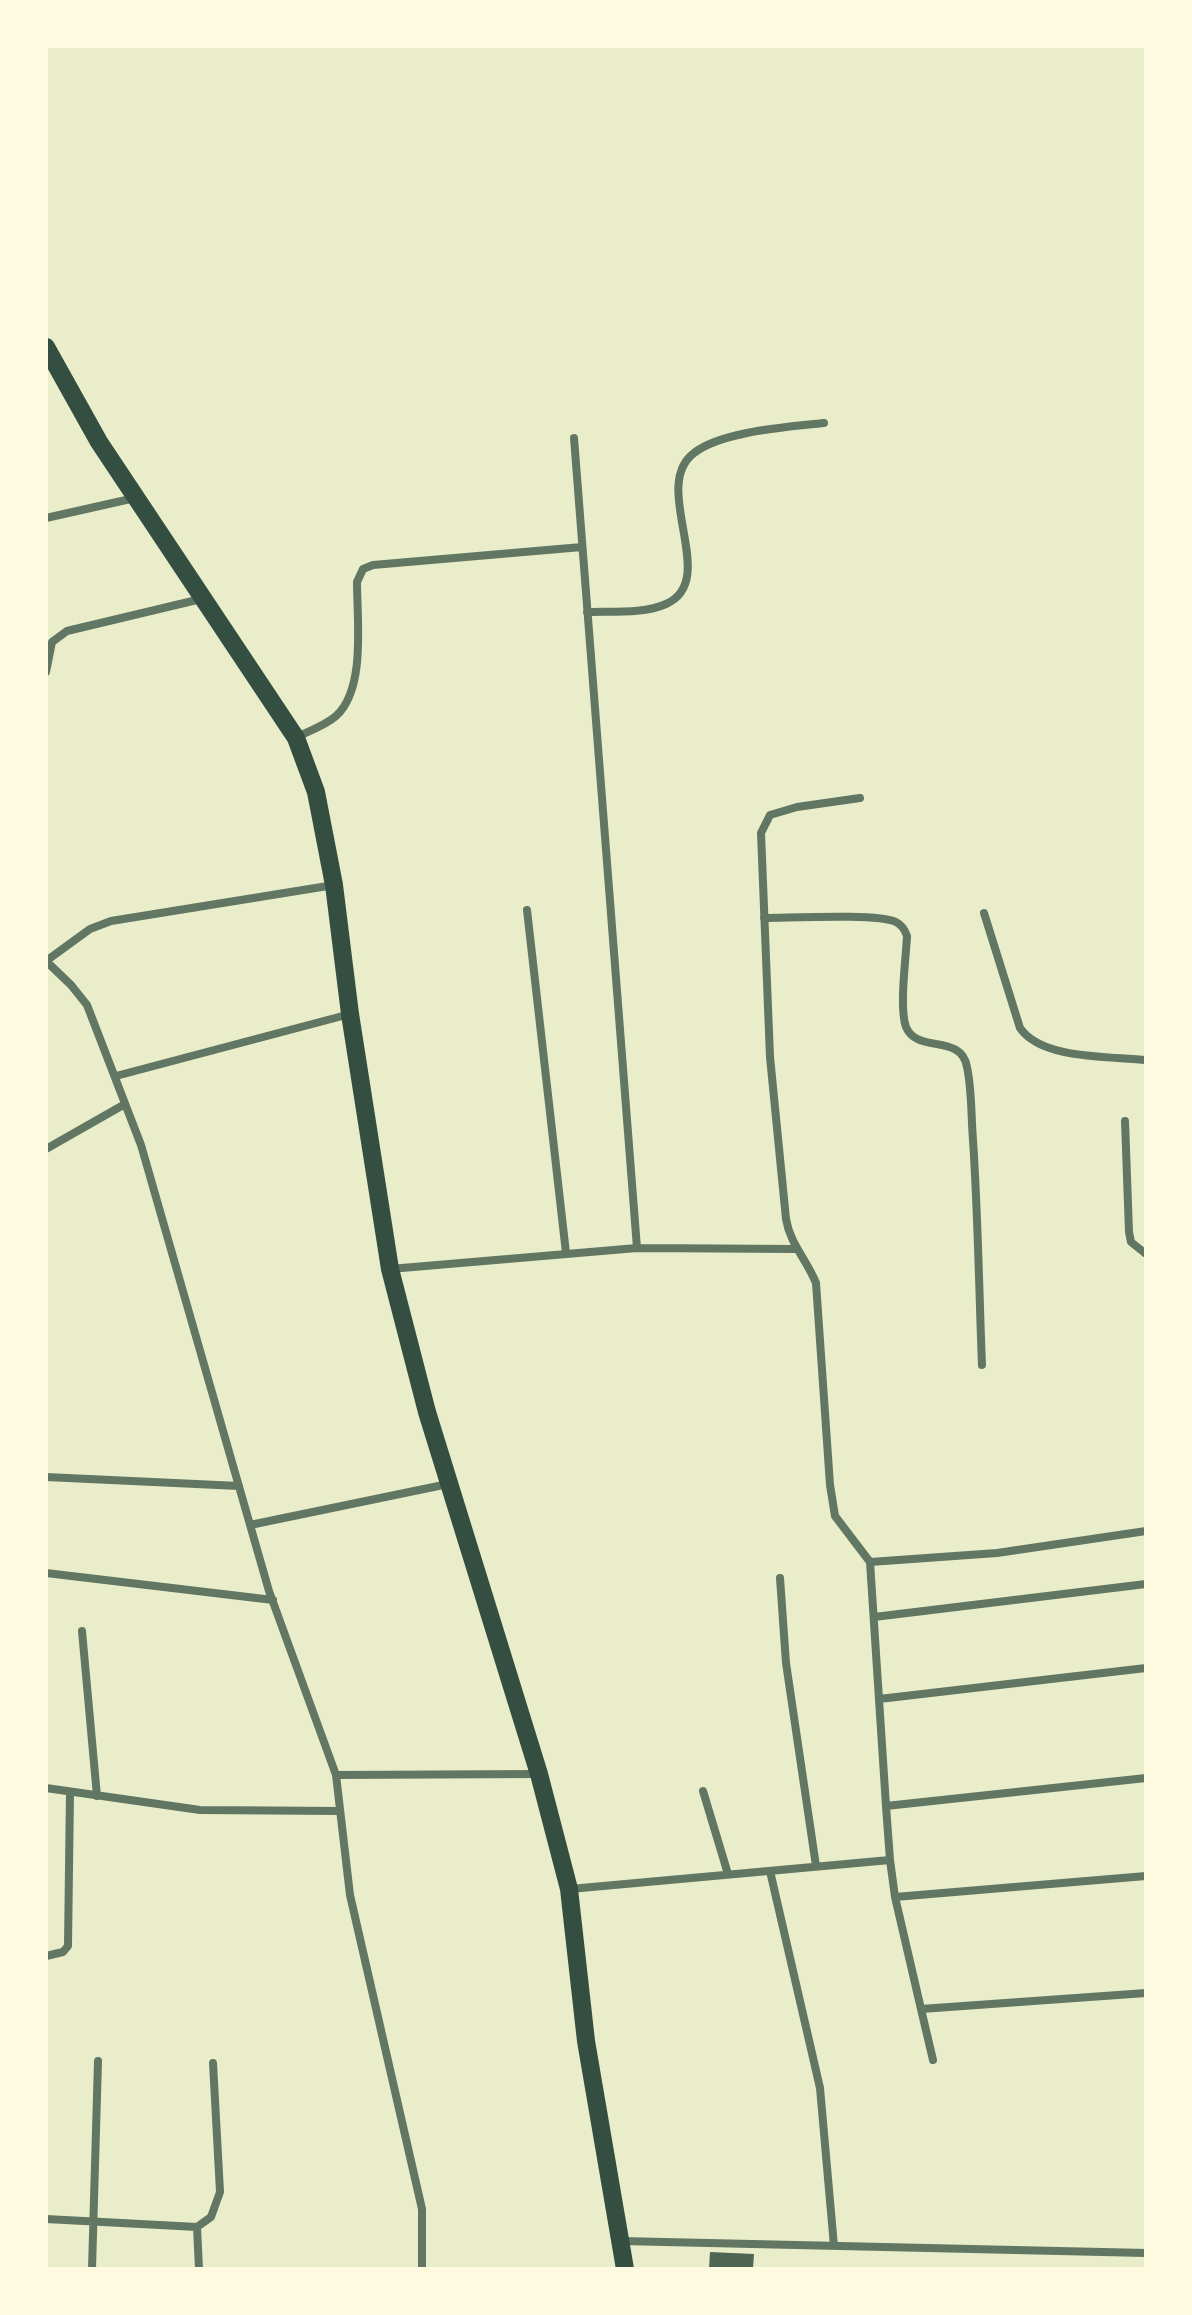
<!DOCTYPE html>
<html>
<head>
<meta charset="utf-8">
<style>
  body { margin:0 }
  #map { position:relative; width:1192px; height:2315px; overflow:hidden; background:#e9edc9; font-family:"Space Grotesk",sans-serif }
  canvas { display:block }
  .frame { position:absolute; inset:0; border:48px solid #fefae0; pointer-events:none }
</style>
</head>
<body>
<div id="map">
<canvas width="1192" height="2315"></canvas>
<div class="frame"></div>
</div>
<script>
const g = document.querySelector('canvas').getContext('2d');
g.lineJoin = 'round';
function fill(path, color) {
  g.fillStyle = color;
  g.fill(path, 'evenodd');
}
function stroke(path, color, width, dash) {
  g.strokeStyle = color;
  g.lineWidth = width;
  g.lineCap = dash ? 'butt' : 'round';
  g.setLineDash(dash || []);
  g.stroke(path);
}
fill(new Path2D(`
  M 710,2252 L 754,2254 L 753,2269 L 709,2269 Z`), '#4f6655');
stroke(new Path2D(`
  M 574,438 L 637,1248
  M 46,518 L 135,498
  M 587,612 C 612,611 644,614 666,604 C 721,580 649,487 694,453 C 722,431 789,427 824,423
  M 46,672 L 52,642 L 67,631 L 201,599
  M 297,737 C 309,731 326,725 336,716 C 366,689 357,620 357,582 L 363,569 L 373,565 L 582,547
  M 860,798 L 797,807 L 770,815 L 761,833 L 770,1057 L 786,1219 C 790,1244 807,1260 816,1283 L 830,1485 L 835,1516 L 870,1562 L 886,1806
  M 527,910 L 566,1253
  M 984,913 L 1020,1028 C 1042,1060 1110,1056 1146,1060
  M 764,918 C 789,918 878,913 896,922 C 902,925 905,930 907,936 C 906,958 899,1008 906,1027 C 917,1054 961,1033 967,1067 C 972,1090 971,1116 973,1140 C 978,1215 979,1290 982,1365
  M 46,961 L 71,985 L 87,1005 L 141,1145 L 269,1591 L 336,1775 L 350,1895 L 422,2209 L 422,2269
  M 46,961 L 90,929 L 111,921 L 334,885
  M 116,1076 L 350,1014
  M 1125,1121 L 1129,1232 L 1131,1242 L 1146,1254
  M 46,1149 L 125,1104
  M 390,1269 L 637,1248 L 795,1249
  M 46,1477 L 239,1486
  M 250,1525 L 448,1484
  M 870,1562 L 997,1553 L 1146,1531
  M 46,1573 L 273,1600
  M 780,1578 L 786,1663 L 816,1866
  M 874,1617 L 1146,1584
  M 82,1631 L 97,1796
  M 879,1699 L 1146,1668
  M 336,1775 L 538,1774
  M 46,1788 L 200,1810 L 340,1811
  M 703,1791 L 728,1874
  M 890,1860 L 895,1897 L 921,2009 L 1146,1993
  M 770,1871 L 820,2088 L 834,2246
  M 570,1889 L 890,1860 L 886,1806 L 1146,1778
  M 895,1897 L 1146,1876
  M 46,1956 L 63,1952 L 68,1946 L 70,1792
  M 921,2009 L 933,2060
  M 46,2219 L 197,2227 L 211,2217 L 220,2192 L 213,2063
  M 197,2227 L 199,2269
  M 621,2241 L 1146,2253
  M 92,2269 L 98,2061`), '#617663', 8);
stroke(new Path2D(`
  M 46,347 L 99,442 L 296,738 L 316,792 L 334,885 L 350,1014 L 390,1269 L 427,1412 L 539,1774 L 569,1889 L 586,2041 L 625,2269`), '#344e41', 18);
</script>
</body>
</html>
